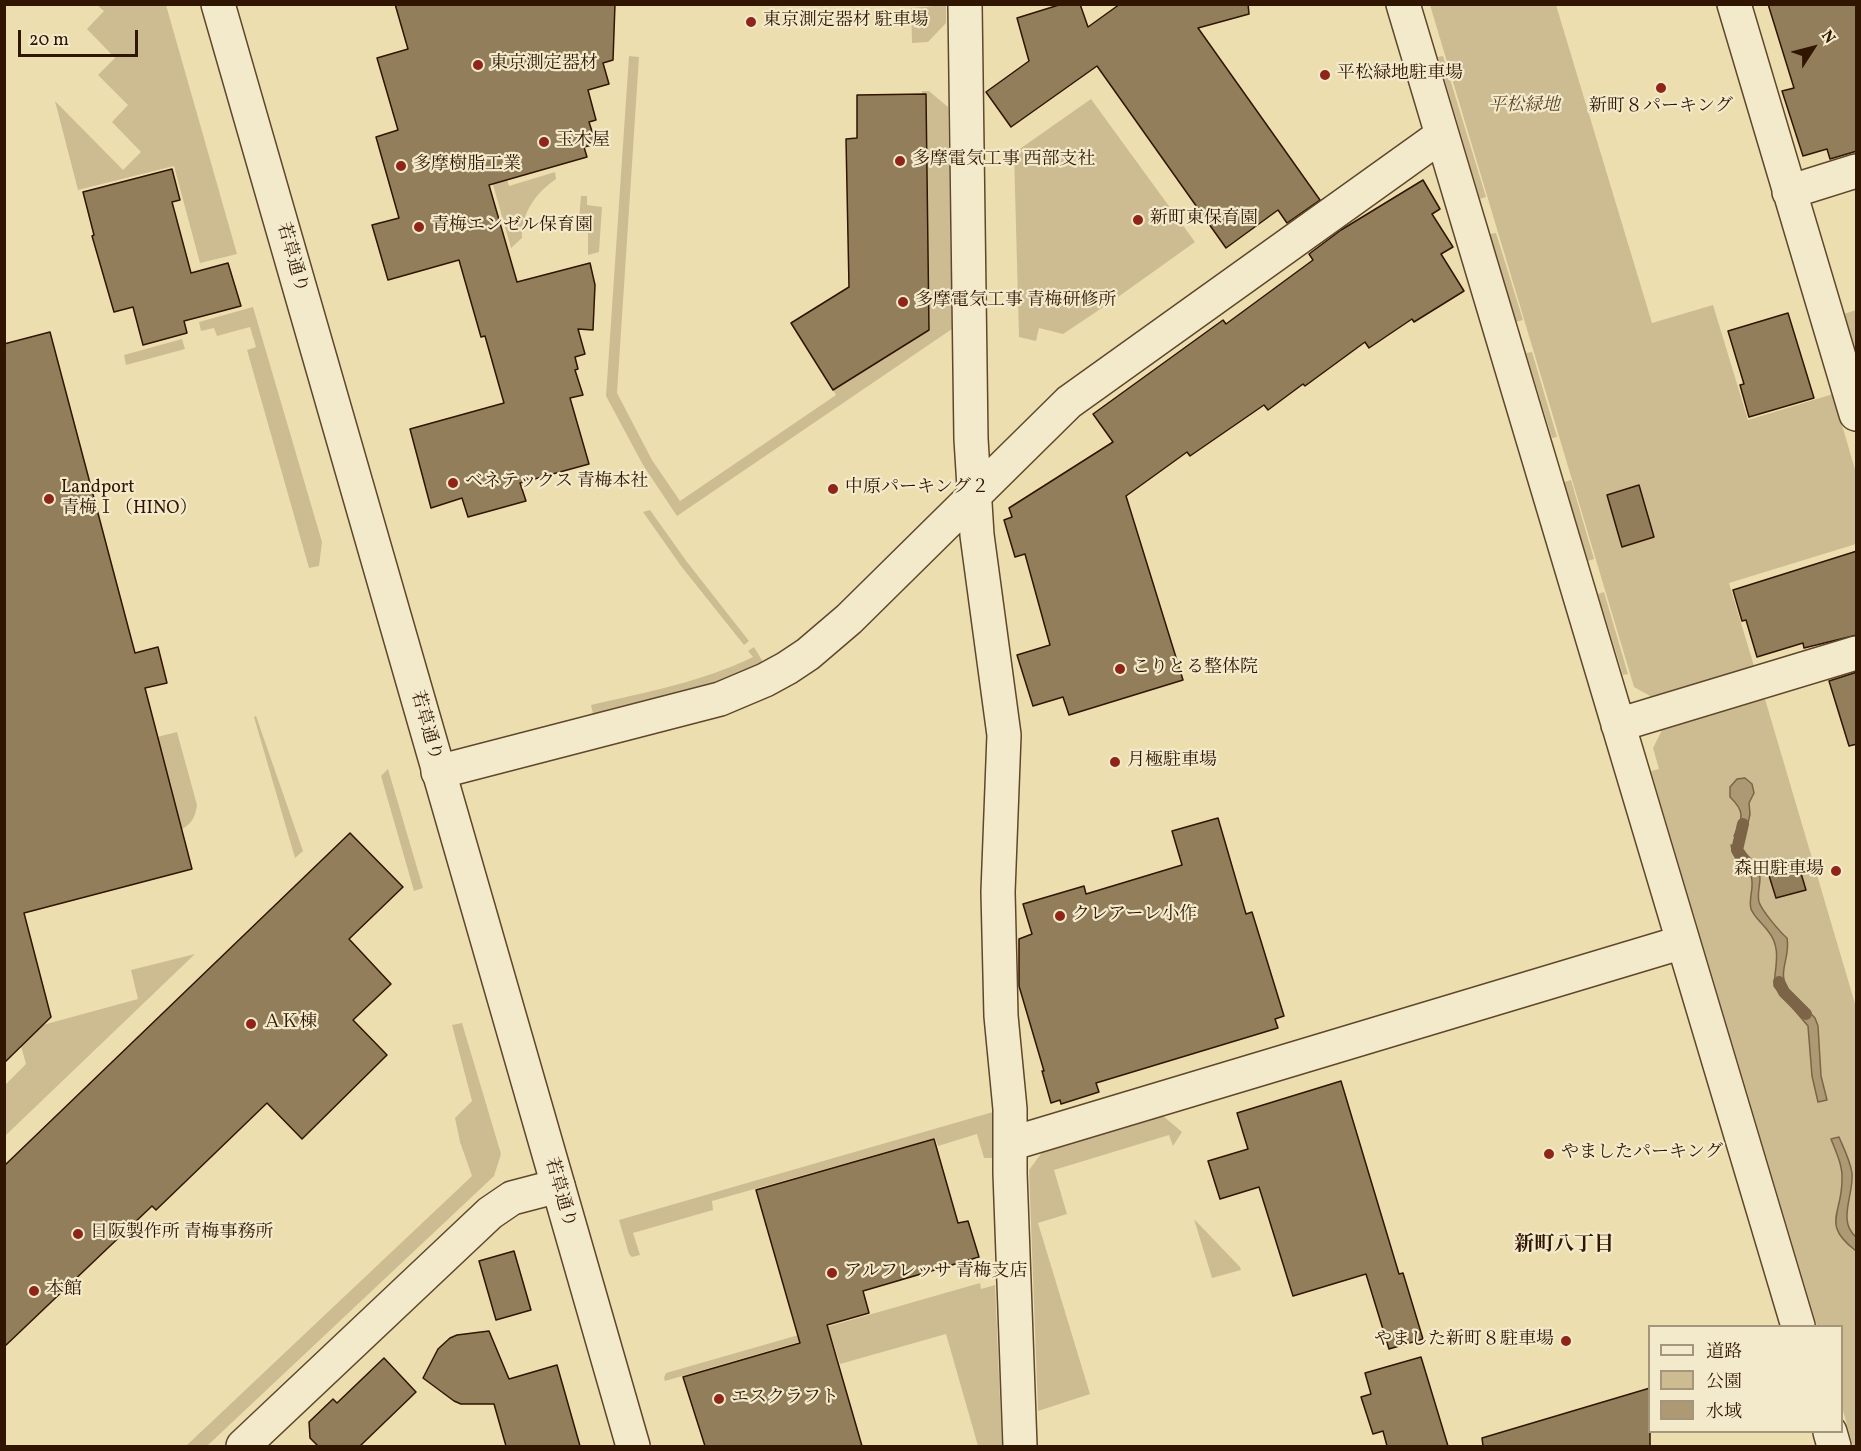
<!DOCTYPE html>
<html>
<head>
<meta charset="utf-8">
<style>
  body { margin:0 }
  #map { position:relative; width:1861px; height:1451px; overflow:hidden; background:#eddeaf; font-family:Vollkorn,"Noto Serif JP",serif }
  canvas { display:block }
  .frame { position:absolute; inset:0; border:6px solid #301501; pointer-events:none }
  .legend { position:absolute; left:1648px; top:1325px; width:195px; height:108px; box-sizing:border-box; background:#f3eacb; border:2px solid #a5957a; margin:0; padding:8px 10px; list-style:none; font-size:18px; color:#301501 }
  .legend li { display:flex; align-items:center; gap:12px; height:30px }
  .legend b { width:30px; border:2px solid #a5957a }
  .north { position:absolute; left:1783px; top:18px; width:60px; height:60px; -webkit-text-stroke:4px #f3eacb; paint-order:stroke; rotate:54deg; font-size:16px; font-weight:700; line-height:24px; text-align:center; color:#301501 }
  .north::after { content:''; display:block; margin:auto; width:21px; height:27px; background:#301501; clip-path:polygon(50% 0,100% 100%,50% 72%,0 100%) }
  .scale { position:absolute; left:18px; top:30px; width:120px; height:27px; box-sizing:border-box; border:3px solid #301501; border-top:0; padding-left:8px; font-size:18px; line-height:21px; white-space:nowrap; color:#301501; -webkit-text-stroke:4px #f3eacb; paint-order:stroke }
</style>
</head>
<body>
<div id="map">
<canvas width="1861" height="1451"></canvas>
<div class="frame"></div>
<ul class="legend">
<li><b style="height:8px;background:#f3eacb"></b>道路</li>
<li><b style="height:16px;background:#cdbc91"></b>公園</li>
<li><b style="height:16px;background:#ad9a74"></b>水域</li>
</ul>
<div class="north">N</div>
<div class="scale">20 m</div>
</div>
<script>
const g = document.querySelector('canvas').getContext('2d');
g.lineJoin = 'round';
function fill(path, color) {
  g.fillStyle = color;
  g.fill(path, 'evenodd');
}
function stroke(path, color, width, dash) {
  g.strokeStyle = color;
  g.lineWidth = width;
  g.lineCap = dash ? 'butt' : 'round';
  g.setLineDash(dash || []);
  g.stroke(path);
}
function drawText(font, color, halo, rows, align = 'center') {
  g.font = font + ' Vollkorn,"Noto Serif JP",serif';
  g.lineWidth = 4.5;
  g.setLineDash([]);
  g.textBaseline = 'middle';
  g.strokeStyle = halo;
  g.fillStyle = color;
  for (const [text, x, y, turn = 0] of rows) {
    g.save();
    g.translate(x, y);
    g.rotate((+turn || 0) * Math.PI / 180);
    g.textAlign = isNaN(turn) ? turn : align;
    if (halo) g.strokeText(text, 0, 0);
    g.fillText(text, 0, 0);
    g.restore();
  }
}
fill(new Path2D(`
  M 97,5 L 166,5 L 237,254 L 200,263 L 174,166 L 78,190 L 55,101 L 123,170 L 141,152 L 112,122 L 128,105 L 98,75 L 115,58 L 87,29 L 104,11 Z
  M 946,5 L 946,23 L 928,42 L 912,43 L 911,8 Z
  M 1430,5 L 1556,5 L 1652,323 L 1713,305 L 1748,420 L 1833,394 L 1856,473 L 1856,544 L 1729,583 L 1754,666 L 1652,697 L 1634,687 Z
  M 629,56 L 639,57 L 617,393 L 652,460 L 680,501 L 836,395 L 833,390 L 929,330 L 926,95 L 922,94 L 922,91 L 929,91 L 948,107 L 952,329 L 677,516 L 643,465 L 606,396 Z
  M 1443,56 L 1486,197 L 1480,199 L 1438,57 Z
  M 1091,99 L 1195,242 L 1111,302 L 1063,334 L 1039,328 L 1036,341 L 1019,337 L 1014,153 Z
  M 485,102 L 509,186 L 555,172 L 556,179 C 536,193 521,213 522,238 L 511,248 L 486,160 Z
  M 581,196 L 587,196 L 587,205 L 602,207 L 599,252 L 588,255 L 588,233 L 578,231 Z
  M 1496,233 L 1523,320 L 1516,322 L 1490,234 Z
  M 253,307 L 322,542 L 319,566 L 309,568 L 247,350 L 256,347 L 250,327 L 217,336 L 214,328 L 201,331 L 199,322 Z
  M 1856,310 L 1856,355 L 1844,314 Z
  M 182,339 L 185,349 L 126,365 L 124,355 Z
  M 1532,352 L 1557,437 L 1552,438 L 1526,353 Z
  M 1571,480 L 1594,559 L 1588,561 L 1564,482 Z
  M 650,510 L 687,562 L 749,641 L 744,645 L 681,566 L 643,512 Z
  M 1604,592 L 1628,674 L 1623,675 L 1598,594 Z
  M 754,647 L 763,662 C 710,690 651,701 593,714 L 591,705 C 646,692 702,682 753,657 L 748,651 Z
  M 1765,699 L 1856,1007 L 1856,1446 L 1853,1446 L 1842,1407 L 1842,1326 L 1817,1326 L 1651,771 L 1659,769 L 1653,748 L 1662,730 Z
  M 256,716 L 303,851 L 295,858 L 254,717 Z
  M 177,732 L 197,805 C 195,818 192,823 181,830 L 157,737 Z
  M 388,769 L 423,888 L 414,891 L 381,776 Z
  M 195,954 L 5,1136 L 5,1085 L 26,1064 L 17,1032 L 138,999 L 131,970 Z
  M 462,1023 L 501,1154 L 494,1176 L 207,1446 L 186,1446 L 472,1176 L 460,1142 L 455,1118 L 472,1101 L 452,1025 Z
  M 993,1112 L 993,1158 L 984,1158 L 977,1134 L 938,1146 L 935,1138 L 712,1201 L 713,1210 L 633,1233 L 640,1255 L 632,1257 L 629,1254 L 619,1220 Z
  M 1162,1115 L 1182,1132 L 1173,1146 L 1169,1135 L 1054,1170 L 1067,1214 L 1038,1223 L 1090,1394 L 1038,1411 L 1029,1170 L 1043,1151 Z
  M 1194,1219 L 1240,1267 L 1241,1270 L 1212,1278 Z
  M 980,1283 L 981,1289 L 995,1285 L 1002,1446 L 978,1446 L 946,1334 L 840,1364 L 830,1333 L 665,1381 L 664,1378 L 666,1373 Z`), '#cdbc91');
const water = new Path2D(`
  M 1745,778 L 1752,784 L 1754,793 L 1749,803 L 1750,814 L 1744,841 L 1734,836 C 1743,818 1745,811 1730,797 L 1730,787 L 1737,779 Z
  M 1731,845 C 1744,850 1759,864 1760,878 C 1760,886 1757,894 1759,902 C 1762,911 1780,932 1787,938 C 1791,960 1775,972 1790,993 L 1784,999 L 1774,986 C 1775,966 1782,948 1768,931 C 1763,924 1754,917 1751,909 C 1748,898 1755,887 1751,876 C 1744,863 1733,862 1731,845 Z
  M 1797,999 L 1815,1018 L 1818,1026 L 1821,1076 L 1827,1100 L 1818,1102 L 1812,1076 L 1808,1026 L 1791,1006 Z
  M 1839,1137 C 1844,1149 1850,1160 1852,1173 C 1854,1195 1837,1221 1856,1237 L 1856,1251 C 1821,1224 1842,1215 1842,1180 C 1843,1166 1836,1152 1831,1139 Z`);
fill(water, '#ad9a74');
stroke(water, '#7b6546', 1.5);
stroke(new Path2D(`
  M 1743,824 L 1737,850 L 1744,860
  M 1779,982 L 1784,992 L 1806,1014`), '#7b6546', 12);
const building = new Path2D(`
  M 395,4 L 615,4 L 613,60 L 603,63 L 609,84 L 588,90 L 596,120 L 589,122 L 596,144 L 584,147 L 587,157 L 489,185 L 517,282 L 590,263 L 595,285 L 593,330 L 578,329 L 585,354 L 575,357 L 578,369 L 575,370 L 583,395 L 570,398 L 589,464 L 520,483 L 526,501 L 468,517 L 462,498 L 431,508 L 410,429 L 504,403 L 485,336 L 481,337 L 459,260 L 388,280 L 372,225 L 399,218 L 376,137 L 398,130 L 377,58 L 408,49 Z
  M 1062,4 L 1080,4 L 1088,27 L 1120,4 L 1248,4 L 1249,14 L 1198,28 L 1320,200 L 1287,223 L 1278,210 L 1226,248 L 1097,66 L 1011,127 L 986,92 L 1029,61 L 1017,18 Z
  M 1768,4 L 1857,4 L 1857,151 L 1830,159 L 1827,149 L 1803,156 L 1782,91 L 1794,88 Z
  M 926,94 L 929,330 L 833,390 L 791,323 L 849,287 L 846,139 L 857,138 L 857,95 Z
  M 172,169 L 180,200 L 172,202 L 191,273 L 228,263 L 241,306 L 184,321 L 187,333 L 143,345 L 133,307 L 114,312 L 92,236 L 94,235 L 83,192 Z
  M 1423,180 L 1440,209 L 1432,214 L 1453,247 L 1441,254 L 1464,291 L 1414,322 L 1412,319 L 1369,348 L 1365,342 L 1305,386 L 1303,384 L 1268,410 L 1264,405 L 1190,456 L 1187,452 L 1126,496 L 1183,680 L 1069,715 L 1063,697 L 1033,706 L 1017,655 L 1050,645 L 1025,554 L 1015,557 L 1004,520 L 1012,517 L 1009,508 L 1113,442 L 1093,414 L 1223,320 L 1226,324 L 1313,260 L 1309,254 L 1341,230 Z
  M 1788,313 L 1814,398 L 1749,417 L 1740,385 L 1744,384 L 1728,331 Z
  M 50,332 L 135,653 L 158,647 L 167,683 L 145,688 L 192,869 L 24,913 L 51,1017 L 4,1063 L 4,344 Z
  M 1639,485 L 1654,537 L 1622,547 L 1607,495 Z
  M 1857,551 L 1857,635 L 1804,648 L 1803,643 L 1757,657 L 1746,620 L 1742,621 L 1733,590 Z
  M 1857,672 L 1857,744 L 1849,746 L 1829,681 Z
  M 1218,818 L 1246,914 L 1252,912 L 1284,1016 L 1275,1019 L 1278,1028 L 1096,1083 L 1099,1092 L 1061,1104 L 1060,1100 L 1051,1103 L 1042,1071 L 1044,1071 L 1019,986 L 1019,939 L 1032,934 L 1023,904 L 1084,886 L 1086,894 L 1182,865 L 1172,831 Z
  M 350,833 L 403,887 L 349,939 L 391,984 L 353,1020 L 387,1055 L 302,1139 L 267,1103 L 156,1210 L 152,1206 L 4,1347 L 4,1166 Z
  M 1797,860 L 1806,890 L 1776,898 L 1767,869 Z
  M 1341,1081 L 1399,1274 L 1403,1273 L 1423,1339 L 1389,1349 L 1366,1274 L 1293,1296 L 1259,1187 L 1220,1199 L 1208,1161 L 1248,1149 L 1237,1113 Z
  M 934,1139 L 958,1223 L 968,1221 L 979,1257 L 863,1291 L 869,1313 L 827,1325 L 862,1446 L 705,1446 L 683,1377 L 800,1343 L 756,1190 Z
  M 514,1251 L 531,1310 L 496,1320 L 479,1261 Z
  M 489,1331 L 509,1379 L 557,1365 L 580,1446 L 506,1446 L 494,1404 L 461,1404 L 454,1401 L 423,1378 L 438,1349 L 450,1338 L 457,1335 Z
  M 1421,1357 L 1448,1446 L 1387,1446 L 1383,1431 L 1373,1434 L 1361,1397 L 1371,1394 L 1365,1373 Z
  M 384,1358 L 416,1392 L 360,1446 L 318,1446 L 310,1438 L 309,1422 L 333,1399 L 337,1403 Z
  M 1650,1388 L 1650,1446 L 1483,1446 L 1482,1438 Z`);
fill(building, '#927e5b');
stroke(building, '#301501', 1.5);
const minor = new Path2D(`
  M 965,4 L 971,439 L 977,535 L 1004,735 L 998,892 L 1001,1016 L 1010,1109 L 1010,1173 L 1020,1446
  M 1403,4 L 1798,1326
  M 1734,4 L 1856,414
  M 1789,192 L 1856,171
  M 1618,725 L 1856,653
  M 438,772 L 720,699 L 765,680 L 787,668 L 808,654 L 849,619 L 1069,402 L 1442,135
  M 1010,1144 L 1683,942
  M 1830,1432 L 1834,1446
  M 243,1446 L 490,1213 L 512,1198 L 558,1186`);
const tertiary = new Path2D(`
  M 218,4 L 633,1446`);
stroke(minor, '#5f472c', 36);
stroke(tertiary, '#5f472c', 36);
stroke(minor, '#f3eacb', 33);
stroke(tertiary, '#f3eacb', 33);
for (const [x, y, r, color] of [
  [751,22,6,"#8f2418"],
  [478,65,6,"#8f2418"],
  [1325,75,6,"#8f2418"],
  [1661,88,6,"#8f2418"],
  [544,142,6,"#8f2418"],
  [900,161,6,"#8f2418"],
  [401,166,6,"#8f2418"],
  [1138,220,6,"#8f2418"],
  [419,227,6,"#8f2418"],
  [903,302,6,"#8f2418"],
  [453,483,6,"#8f2418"],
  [833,489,6,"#8f2418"],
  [49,499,6,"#8f2418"],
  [1120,669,6,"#8f2418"],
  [1115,762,6,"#8f2418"],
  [1836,871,6,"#8f2418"],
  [1060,916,6,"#8f2418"],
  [251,1024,6,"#8f2418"],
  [1549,1154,6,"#8f2418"],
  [78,1234,6,"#8f2418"],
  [832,1273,6,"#8f2418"],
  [34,1291,6,"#8f2418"],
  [1566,1341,6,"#8f2418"],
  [719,1399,6,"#8f2418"]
]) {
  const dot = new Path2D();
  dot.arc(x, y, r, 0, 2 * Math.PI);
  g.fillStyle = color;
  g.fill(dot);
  stroke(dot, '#f3eacb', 2);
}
drawText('18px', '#301501', '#f3eacb', [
  ["東京測定器材 駐車場",763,22],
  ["東京測定器材",490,65],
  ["平松緑地駐車場",1337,75],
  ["新町８パーキング",1661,108,"center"],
  ["玉木屋",556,142],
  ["多摩電気工事 西部支社",912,161],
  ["多摩樹脂工業",413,166],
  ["新町東保育園",1150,220],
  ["青梅エンゼル保育園",431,227],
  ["多摩電気工事 青梅研修所",915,302],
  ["ベネテックス 青梅本社",465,483],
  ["Landport",61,489],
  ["青梅Ⅰ（HINO）",61,510],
  ["中原パーキング２",845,489],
  ["こりとる整体院",1132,669],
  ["月極駐車場",1127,762],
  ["森田駐車場",1824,871,"right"],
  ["クレアーレ小作",1072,916],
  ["ＡＫ棟",263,1024],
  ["やましたパーキング",1561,1154],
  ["日阪製作所 青梅事務所",90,1234],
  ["アルフレッサ 青梅支店",844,1273],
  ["本館",46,1291],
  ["やました新町８駐車場",1554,1341,"right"],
  ["エスクラフト",731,1399]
], 'left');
drawText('italic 18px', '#5f472c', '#f3eacb', [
  ["平松緑地",1524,107]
]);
drawText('18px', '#301501', '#f3eacb', [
  ["若草通り",291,258,74],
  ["若草通り",425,726,74],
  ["若草通り",559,1193,74]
]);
drawText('bold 20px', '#301501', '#f3eacb', [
  ["新町八丁目",1564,1246]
]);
</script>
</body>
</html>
